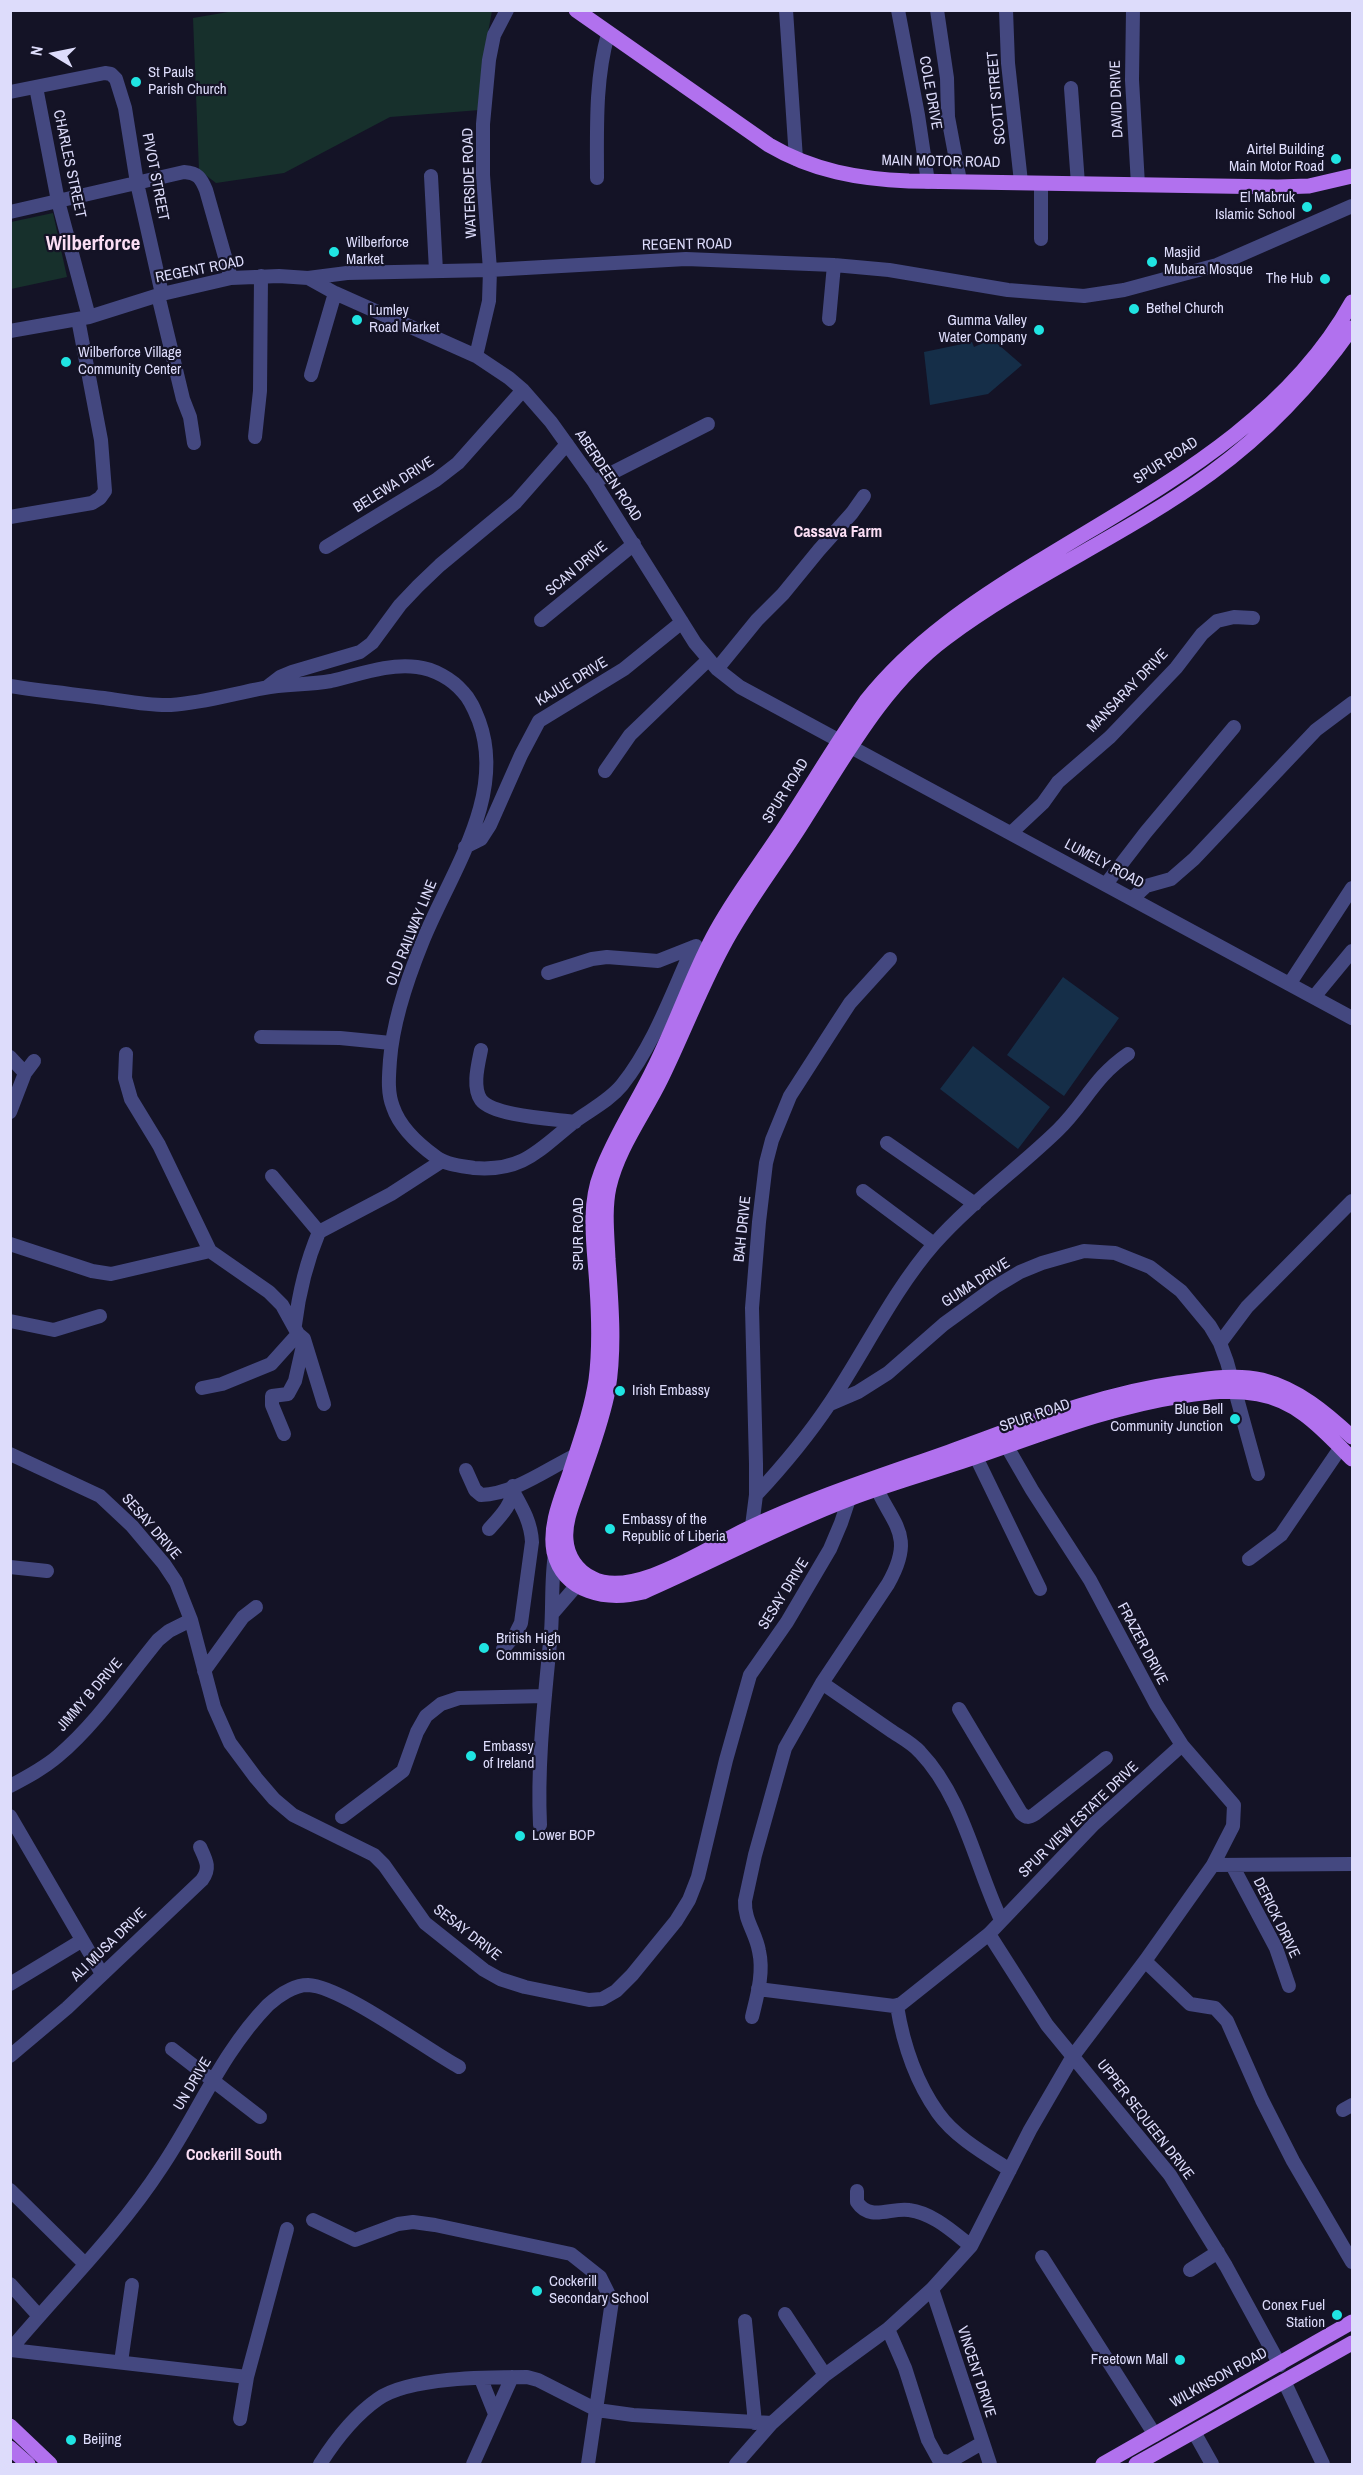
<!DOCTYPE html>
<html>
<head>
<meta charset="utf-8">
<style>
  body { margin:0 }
  #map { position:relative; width:1363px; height:2475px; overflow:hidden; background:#141326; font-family:"Archivo Narrow",sans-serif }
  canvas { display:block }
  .frame { position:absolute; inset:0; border:12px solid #dddcfb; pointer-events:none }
  .north { position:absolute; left:24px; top:24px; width:60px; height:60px; -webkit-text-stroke:4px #141326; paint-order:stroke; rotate:280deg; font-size:16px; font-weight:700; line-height:24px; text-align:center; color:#dddcfb }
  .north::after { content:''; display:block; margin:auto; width:21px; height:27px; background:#dddcfb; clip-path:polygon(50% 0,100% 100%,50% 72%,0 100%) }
</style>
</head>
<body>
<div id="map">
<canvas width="1363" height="2475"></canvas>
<div class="frame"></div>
<div class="north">N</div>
</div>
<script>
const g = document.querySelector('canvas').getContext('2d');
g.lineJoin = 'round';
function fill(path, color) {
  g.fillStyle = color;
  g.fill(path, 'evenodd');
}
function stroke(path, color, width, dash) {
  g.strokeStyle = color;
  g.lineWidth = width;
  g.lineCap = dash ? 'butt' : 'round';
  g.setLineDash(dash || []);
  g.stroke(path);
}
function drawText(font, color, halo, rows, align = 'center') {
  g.font = font + ' "Archivo Narrow",sans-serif';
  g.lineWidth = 4.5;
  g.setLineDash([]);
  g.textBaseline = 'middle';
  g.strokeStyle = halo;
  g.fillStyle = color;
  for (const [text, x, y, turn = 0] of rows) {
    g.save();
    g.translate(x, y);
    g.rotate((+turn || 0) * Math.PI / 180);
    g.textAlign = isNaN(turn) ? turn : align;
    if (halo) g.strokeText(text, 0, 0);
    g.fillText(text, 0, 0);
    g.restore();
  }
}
fill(new Path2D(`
  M 240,10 L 492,11 L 483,59 L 480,110 L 390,117 L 284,173 L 216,183 L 199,170 L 193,18 Z
  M 53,213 L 67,277 L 11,289 L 11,222 Z`), '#17302c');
fill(new Path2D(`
  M 992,339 L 1022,365 L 988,394 L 930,405 L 924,352 L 972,342 L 974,347 Z
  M 1063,977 L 1119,1018 L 1064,1096 L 1007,1055 Z
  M 973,1046 L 1050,1107 L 1018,1149 L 940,1089 Z`), '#152e48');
stroke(new Path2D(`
  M 786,10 L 796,159
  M 898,10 L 918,115 L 928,182
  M 937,10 L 947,78 L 948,117 L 960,181
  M 1006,10 L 1008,63 L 1021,182
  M 1133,10 L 1132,80 L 1138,185
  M 36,87 L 58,201 L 89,317
  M 1071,88 L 1078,184
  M 10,92 L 105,73 L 111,74 L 116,79 L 125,108 L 137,183 L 162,294
  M 431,176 L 436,271
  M 597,178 C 597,129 595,80 608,34
  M 10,212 L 184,172 C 198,173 201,178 206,190 L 231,278
  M 1041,239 L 1041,183
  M 308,278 L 335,293 L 476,356 L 509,378 L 523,390 L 551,422 L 594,482 L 695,643 L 717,669 L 740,687 L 1352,1018
  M 158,295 L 183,399 L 190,417 L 194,443
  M 829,319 L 834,265
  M 10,331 L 89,317 L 162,294 L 231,278 L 279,276 L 308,278 L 347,273 L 490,270 L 686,259 L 834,265 L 889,270 L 1008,290 L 1084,296 L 1124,290 L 1217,265 L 1352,206
  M 476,356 L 489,301 L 490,270 L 483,175 L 483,124 L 489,60 L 494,35 L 507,10
  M 311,375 L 335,293
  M 255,437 L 260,391 L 261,276
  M 594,482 L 708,424
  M 10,517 L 92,503 L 100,498 L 105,491 L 101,440 L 78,319
  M 326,547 L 436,480 L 458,463 L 523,390
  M 541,620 L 634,544
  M 717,669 L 757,620 L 783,594 L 819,550 L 852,513 L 864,496
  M 10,686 C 41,691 73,694 104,698 C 126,701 149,706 171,705 C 203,703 232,694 264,688 C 285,684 308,685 331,681 C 358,675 388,663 417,667 C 434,669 452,679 463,692 C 471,700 475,711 479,721 C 507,797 449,875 422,943 C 407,980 393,1021 390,1060 C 389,1075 387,1092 393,1107 C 400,1128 418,1144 436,1157 C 446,1165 462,1166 474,1168 C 523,1172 539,1150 574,1122 C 590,1110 609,1101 622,1085 C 654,1045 672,993 693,947
  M 267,687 L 280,677 L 292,672 L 360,652 L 372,643 L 400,605 L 418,586 L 440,565 L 516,502 L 567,444
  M 605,771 L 630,735 L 708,660
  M 1011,833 L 1043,803 L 1058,782 L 1110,737 L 1176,668 L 1202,634 L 1217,621 L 1234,617 L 1253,618
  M 465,847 L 481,839 L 490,825 L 521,755 L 539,721 L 624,669 L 682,622
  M 1106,884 L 1146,832 L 1234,727
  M 1133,898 L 1146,886 L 1171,879 L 1194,859 L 1316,730 L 1352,703
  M 548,973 L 592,959 L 607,957 L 658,961 L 696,946
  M 1290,983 L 1352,888
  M 1314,997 L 1352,951
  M 261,1037 L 340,1038 L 391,1043
  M 481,1050 C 478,1065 472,1087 481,1100 C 493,1116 555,1119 575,1122
  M 126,1054 L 125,1078 L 131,1099 L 159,1145 L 210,1251 L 269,1292 L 282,1305 L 298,1334 L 304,1339 L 324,1404
  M 10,1057 L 25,1073
  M 10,1112 L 25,1073 L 34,1061
  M 887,1143 L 975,1204
  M 272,1176 L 319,1232
  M 863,1191 L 934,1244
  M 10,1244 L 92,1271 L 111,1274 L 210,1251
  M 10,1321 L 54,1330 L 100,1316
  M 295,1325 C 299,1292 306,1263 319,1232 L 391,1194 L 442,1161
  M 1220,1343 L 1247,1307 L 1352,1201
  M 202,1388 L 222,1384 L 271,1364 L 298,1334
  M 830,1404 L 858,1392 L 888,1373 L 944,1324 L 995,1287 L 1020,1272 L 1042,1263 L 1084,1251 L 1115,1253 L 1150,1267 L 1181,1291 L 1210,1326 L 1220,1343 L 1227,1362 L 1258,1474
  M 284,1434 L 272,1405 L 272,1396 L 288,1394 L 295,1381 L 304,1341
  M 10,1454 L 100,1496 L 132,1526 L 164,1564 L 176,1582 L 191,1620 L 214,1707 L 230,1743 L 256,1778 L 274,1799 L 293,1815 L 374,1855 L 384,1865 L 425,1923 L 484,1970 L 500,1979 L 525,1987 L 589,2000 L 602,1999 L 616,1991 L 632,1975 L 676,1921 L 689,1900 L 698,1877 L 726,1760 L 750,1675 L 787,1622 L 830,1549 L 841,1523 L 849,1499 L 848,1492
  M 976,1457 L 1040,1589
  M 466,1470 L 475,1490 L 481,1495 C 514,1494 547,1469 576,1455
  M 756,1495 C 783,1466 808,1436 830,1403 C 865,1351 893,1291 934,1244 C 971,1202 1018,1169 1058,1130 C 1085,1104 1094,1077 1128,1054
  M 489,1529 C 499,1518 515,1502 513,1486
  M 755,1534 L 752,1526 L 756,1495 L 756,1464 L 752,1308 L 759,1222 L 766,1163 L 772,1140 L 790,1096 L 835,1026 L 850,1003 L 890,959
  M 1249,1559 L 1281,1535 L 1341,1447
  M 10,1567 L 47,1571
  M 552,1614 L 577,1585
  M 503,1649 L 515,1635 L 521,1623 L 532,1542 C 531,1523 523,1509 514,1493
  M 204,1671 L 243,1617 L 256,1607
  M 822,1683 C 845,1699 868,1715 890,1730 C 900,1737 912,1743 920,1752 C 963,1797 975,1865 1001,1920
  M 959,1709 L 1021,1813 C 1026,1818 1029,1818 1035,1814 L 1106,1758
  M 10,1786 C 27,1777 44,1768 58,1756 C 96,1724 126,1679 158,1640 L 169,1631 L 191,1620
  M 10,1816 L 102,1974
  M 342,1817 L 403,1771 L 417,1732 L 426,1716 L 441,1704 L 459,1698 L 545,1696
  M 540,1825 C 537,1760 545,1697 551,1632 C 553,1606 551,1580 555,1554
  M 1213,1865 L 1352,1864
  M 1232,1865 L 1276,1948 L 1289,1986
  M 989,1934 L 1047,2025 L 1170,2175 L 1226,2266 L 1280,2365
  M 1145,1961 L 1190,2004 L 1215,2008 L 1227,2021 L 1262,2100 L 1293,2161 L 1352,2262
  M 10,1984 L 81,1941
  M 758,1989 L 894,2006 L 901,2004 L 989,1934 L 1094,1824 L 1182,1745
  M 897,2006 C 903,2043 916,2082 938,2113 C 955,2137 985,2154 1010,2170
  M 752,2017 C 757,1996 764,1973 759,1951 C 756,1933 744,1920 745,1901 L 755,1855 L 785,1748 L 822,1683 L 888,1584 C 917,1533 891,1525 873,1480
  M 172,2049 L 260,2117
  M 10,2056 L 67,2008 L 202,1880 C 211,1868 206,1860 200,1847
  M 1343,2110 L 1352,2105
  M 10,2190 L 85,2264
  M 857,2191 L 857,2202 C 870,2222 891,2207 909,2210 C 933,2213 953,2232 971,2246
  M 313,2220 L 355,2240 L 398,2224 L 413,2222 L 435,2225 L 571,2254 L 600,2277 L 612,2301 L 588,2464
  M 1042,2257 L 1155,2435
  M 1190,2270 L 1218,2252
  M 10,2284 L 39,2316
  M 932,2289 L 990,2464
  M 785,2314 L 825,2375
  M 745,2321 L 755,2423
  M 888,2329 L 905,2368 L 928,2440 L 939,2460 L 949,2462 L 982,2443
  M 10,2350 C 60,2290 118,2234 161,2168 C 197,2115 222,2052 268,2005 C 278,1996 294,1985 308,1985 C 341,1986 426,2049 459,2067
  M 11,2350 L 247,2377
  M 121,2362 L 132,2285
  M 481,2379 L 495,2414
  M 1284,2381 L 1323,2464
  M 240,2419 L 247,2377 L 287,2229
  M 1194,2432 L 1212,2464
  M 320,2464 C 334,2442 355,2415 378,2399 C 409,2377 488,2377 527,2377 L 538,2380 L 597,2410 L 633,2415 L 772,2423
  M 473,2464 L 512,2377
  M 736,2464 L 772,2423 L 825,2375 L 888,2329 L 932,2289 L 971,2246 L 1030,2130 L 1073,2056 L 1145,1961 L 1213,1865 L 1233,1826 L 1234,1805 L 1182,1745 L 1156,1704 L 1090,1580 L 1032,1490 L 1002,1438`), '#444880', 14);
stroke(new Path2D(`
  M 576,10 L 769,145 C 813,171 859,179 909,181 L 1278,187 L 1309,186 L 1352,176
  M 1352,302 C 1284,425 1153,491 1038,562 C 974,601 913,642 866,701 C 835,745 808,792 778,837 C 756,870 731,902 713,937 C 691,979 676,1024 655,1066 C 638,1102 615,1135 601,1173 C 587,1208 595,1250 597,1287 C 599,1317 600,1350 596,1380 C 591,1413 579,1444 569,1476 C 561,1499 549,1526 554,1552 C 564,1593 607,1601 643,1592 C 712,1562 778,1526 849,1499 C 891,1483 935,1471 978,1456 C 1045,1433 1110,1407 1181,1396 C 1207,1392 1232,1389 1258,1394 C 1299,1401 1324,1431 1352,1459
  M 1352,328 C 1313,383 1266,433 1211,473 C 1126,535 1029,576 946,638 C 884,684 847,753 806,817 C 779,861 746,902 722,948 C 699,991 682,1036 661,1079 C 644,1114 618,1148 609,1187 C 604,1210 607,1235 608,1259 C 611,1302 615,1348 608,1390 C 602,1422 590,1452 580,1482 C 574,1500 564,1521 566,1540 C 567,1556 577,1571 592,1578 C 632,1600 709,1547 747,1529 C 812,1498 881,1476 949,1452 C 1024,1425 1099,1394 1178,1383 C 1206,1379 1235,1374 1262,1380 C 1298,1389 1326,1413 1352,1437
  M 10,2426 L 50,2464
  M 10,2448 L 28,2464
  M 1103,2464 L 1352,2322
  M 1136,2464 L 1352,2343`), '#b171ee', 15);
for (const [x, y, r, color] of [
  [136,82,6,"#20e4e2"],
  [1336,159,6,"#20e4e2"],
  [1307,207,6,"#20e4e2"],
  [334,252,6,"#20e4e2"],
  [1152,262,6,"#20e4e2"],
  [1325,279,6,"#20e4e2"],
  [1134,309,6,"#20e4e2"],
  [357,320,6,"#20e4e2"],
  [1039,330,6,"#20e4e2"],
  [66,362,6,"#20e4e2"],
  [620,1391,6,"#20e4e2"],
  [1235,1419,6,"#20e4e2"],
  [610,1529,6,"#20e4e2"],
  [484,1648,6,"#20e4e2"],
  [471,1756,6,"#20e4e2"],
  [520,1836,6,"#20e4e2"],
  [537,2291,6,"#20e4e2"],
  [1337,2315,6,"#20e4e2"],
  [1180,2360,6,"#20e4e2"],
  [71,2440,6,"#20e4e2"]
]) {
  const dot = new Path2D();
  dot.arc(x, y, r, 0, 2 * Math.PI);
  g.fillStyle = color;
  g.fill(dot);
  stroke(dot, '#141326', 2);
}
drawText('15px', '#dddcfb', '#141326', [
  ["St Pauls",148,73],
  ["Parish Church",148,90],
  ["Airtel Building",1324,150,"right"],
  ["Main Motor Road",1324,167,"right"],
  ["El Mabruk",1295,198,"right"],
  ["Islamic School",1295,215,"right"],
  ["Wilberforce",346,243],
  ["Market",346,260],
  ["Masjid",1164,253],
  ["Mubara Mosque",1164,270],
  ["The Hub",1313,279,"right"],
  ["Bethel Church",1146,309],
  ["Lumley",369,311],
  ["Road Market",369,328],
  ["Gumma Valley",1027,321,"right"],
  ["Water Company",1027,338,"right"],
  ["Wilberforce Village",78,353],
  ["Community Center",78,370],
  ["Irish Embassy",632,1391],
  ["Blue Bell",1223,1410,"right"],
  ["Community Junction",1223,1427,"right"],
  ["Embassy of the",622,1520],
  ["Republic of Liberia",622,1537],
  ["British High",496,1639],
  ["Commission",496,1656],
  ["Embassy",483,1747],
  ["of Ireland",483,1764],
  ["Lower BOP",532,1836],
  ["Cockerill",549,2282],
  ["Secondary School",549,2299],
  ["Conex Fuel",1325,2306,"right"],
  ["Station",1325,2323,"right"],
  ["Freetown Mall",1168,2360,"right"],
  ["Beijing",83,2440]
], 'left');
drawText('15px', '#dddcfb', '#141326', [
  ["COLE DRIVE",930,93,80],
  ["SCOTT STREET",997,98,-95],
  ["DAVID DRIVE",1117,99,-92],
  ["MAIN MOTOR ROAD",941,162,1],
  ["CHARLES STREET",69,164,78],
  ["PIVOT STREET",155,177,79],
  ["WATERSIDE ROAD",470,183,-92],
  ["REGENT ROAD",687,245,-1],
  ["REGENT ROAD",200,270,-11],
  ["SPUR ROAD",1166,461,-33],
  ["ABERDEEN ROAD",608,476,56],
  ["BELEWA DRIVE",394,485,-32],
  ["SCAN DRIVE",577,569,-40],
  ["KAJUE DRIVE",572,682,-31],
  ["MANSARAY DRIVE",1128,691,-46],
  ["SPUR ROAD",786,791,-58],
  ["LUMELY ROAD",1104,864,28],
  ["OLD RAILWAY LINE",412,933,-68],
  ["BAH DRIVE",743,1229,-84],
  ["SPUR ROAD",579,1234,-90],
  ["GUMA DRIVE",976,1283,-33],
  ["SPUR ROAD",1035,1416,-19],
  ["SESAY DRIVE",151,1527,49],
  ["SESAY DRIVE",784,1594,-58],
  ["FRAZER DRIVE",1142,1644,62],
  ["JIMMY B DRIVE",90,1695,-49],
  ["SPUR VIEW ESTATE DRIVE",1079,1820,-44],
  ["DERICK DRIVE",1276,1918,64],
  ["SESAY DRIVE",467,1933,38],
  ["ALI MUSA DRIVE",109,1945,-44],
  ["UN DRIVE",193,2084,-59],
  ["UPPER SEQUEEN DRIVE",1145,2120,52],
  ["VINCENT DRIVE",976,2372,72],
  ["WILKINSON ROAD",1219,2378,-29]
]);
drawText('bold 16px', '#fbdef4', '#141326', [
  ["Cassava Farm",838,533],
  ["Cockerill South",234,2156]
]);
drawText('bold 21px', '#fbdef4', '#141326', [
  ["Wilberforce",93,244]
]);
</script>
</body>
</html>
